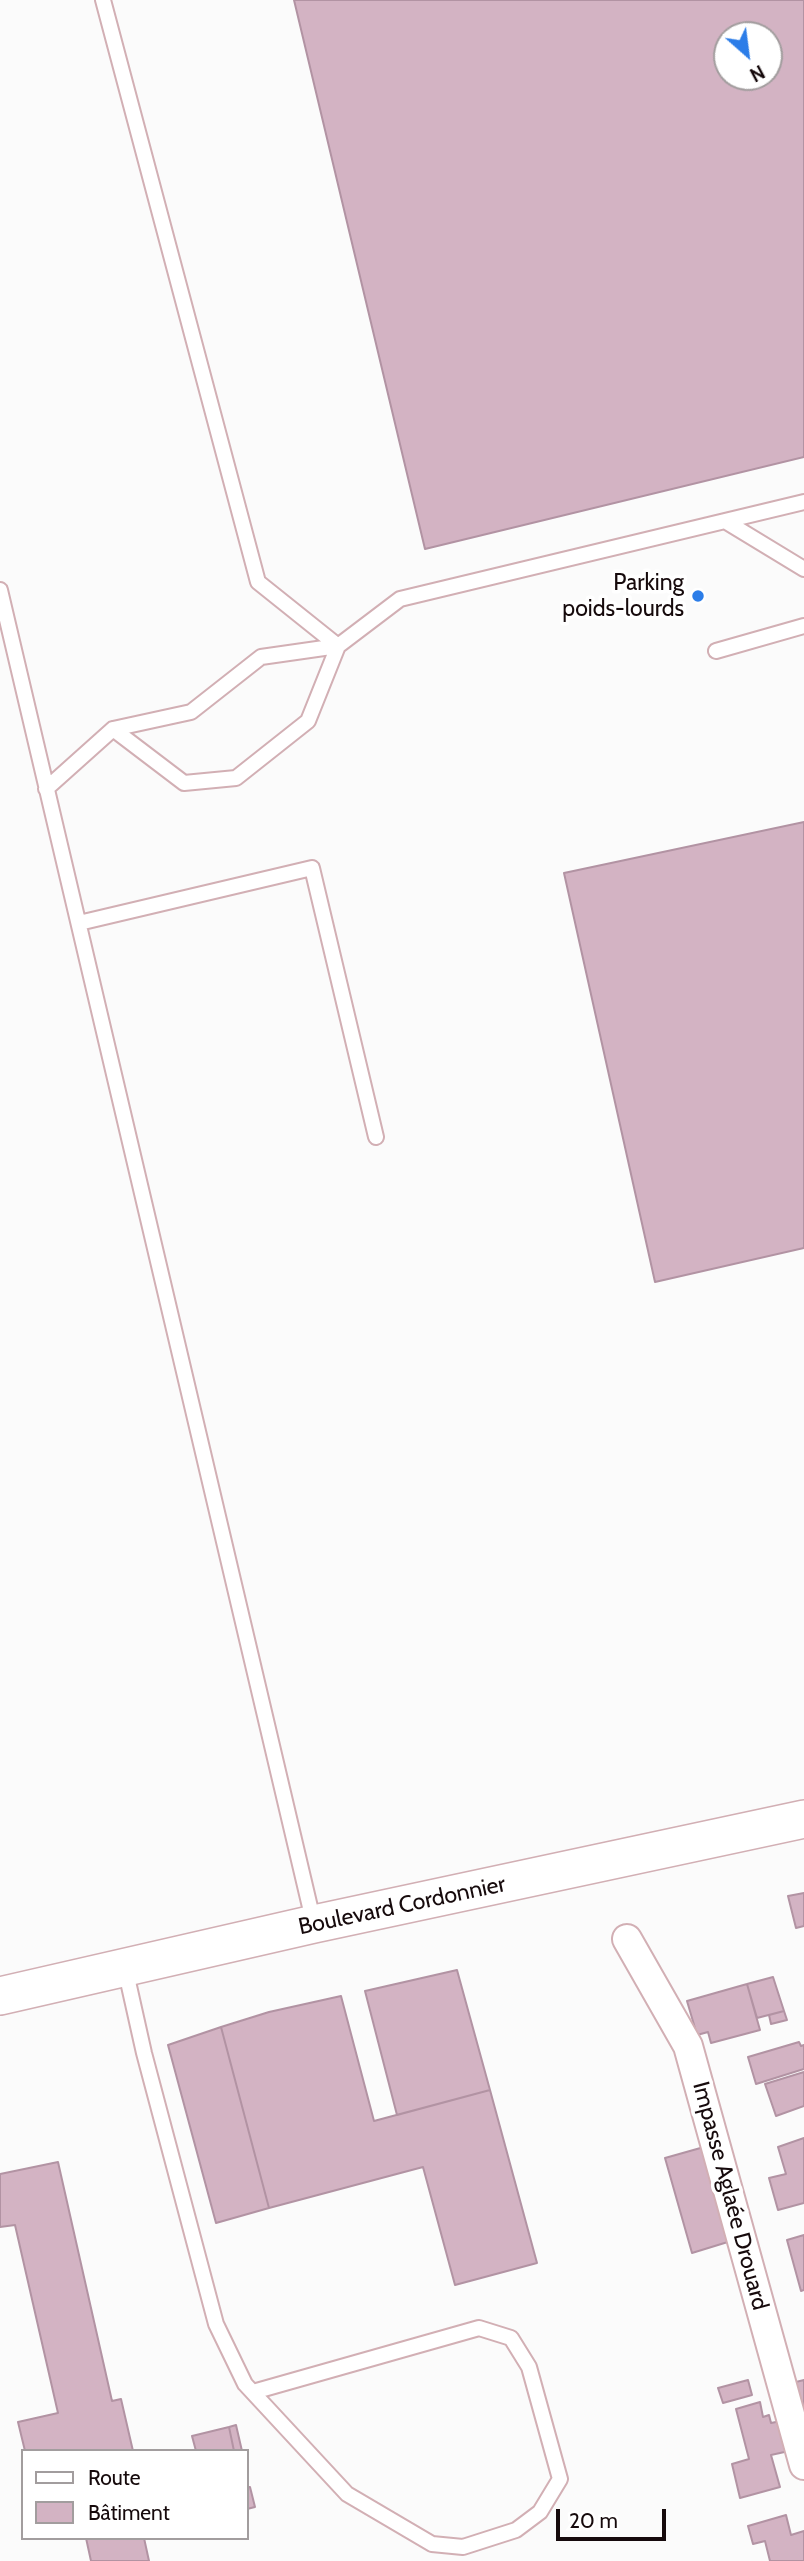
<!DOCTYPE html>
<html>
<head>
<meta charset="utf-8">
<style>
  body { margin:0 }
  #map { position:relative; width:804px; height:2561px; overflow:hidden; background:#fbfbfb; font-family:Cabin,sans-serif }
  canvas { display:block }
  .legend { position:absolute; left:21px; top:2449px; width:228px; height:91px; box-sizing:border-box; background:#fff; border:2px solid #a29d9e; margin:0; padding:9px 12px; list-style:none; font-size:21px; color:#160a0c }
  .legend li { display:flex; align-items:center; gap:14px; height:35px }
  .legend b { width:35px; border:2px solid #a29d9e }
  .north { position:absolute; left:713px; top:21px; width:70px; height:70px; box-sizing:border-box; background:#fff; border:2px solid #a29d9e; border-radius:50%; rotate:152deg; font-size:19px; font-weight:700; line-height:28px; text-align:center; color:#160a0c }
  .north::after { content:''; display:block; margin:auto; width:24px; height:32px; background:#2c7de8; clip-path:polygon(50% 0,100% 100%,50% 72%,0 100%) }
  .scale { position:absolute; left:556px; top:2509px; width:110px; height:32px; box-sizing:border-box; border:4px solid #160a0c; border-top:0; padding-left:9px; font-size:21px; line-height:24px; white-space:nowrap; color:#160a0c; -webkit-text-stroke:5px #fff; paint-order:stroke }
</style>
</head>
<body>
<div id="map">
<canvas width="804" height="2561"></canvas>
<ul class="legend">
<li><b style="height:9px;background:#fff"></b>Route</li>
<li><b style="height:19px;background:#d3b3c3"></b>Bâtiment</li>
</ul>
<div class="north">N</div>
<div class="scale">20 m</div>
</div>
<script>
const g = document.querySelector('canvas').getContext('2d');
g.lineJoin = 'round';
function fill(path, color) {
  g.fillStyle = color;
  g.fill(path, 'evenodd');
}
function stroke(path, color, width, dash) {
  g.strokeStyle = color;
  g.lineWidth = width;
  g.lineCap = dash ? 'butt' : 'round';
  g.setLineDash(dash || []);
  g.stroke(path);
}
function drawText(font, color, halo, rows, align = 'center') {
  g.font = font + ' Cabin,sans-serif';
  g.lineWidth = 7;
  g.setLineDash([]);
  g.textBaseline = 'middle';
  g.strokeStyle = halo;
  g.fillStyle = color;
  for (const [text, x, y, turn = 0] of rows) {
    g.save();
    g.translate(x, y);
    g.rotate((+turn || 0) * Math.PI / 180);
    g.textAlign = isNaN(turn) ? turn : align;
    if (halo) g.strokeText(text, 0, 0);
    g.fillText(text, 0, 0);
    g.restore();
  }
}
const building = new Path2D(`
  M 294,0 L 804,0 L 804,457 L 425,549 ZM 727,35 L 769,35 L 769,77 L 727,77 Z
  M 804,822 L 804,1248 L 655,1282 L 564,873 Z
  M 804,1893 L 804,1926 L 796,1928 L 788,1896 Z
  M 457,1970 L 490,2090 L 397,2115 L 365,1991 Z
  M 773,1977 L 784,2011 L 757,2018 L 747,1984 Z
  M 747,1984 L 760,2030 L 711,2043 L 708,2032 L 697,2035 L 687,2001 Z
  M 341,1996 L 374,2121 L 490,2090 L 537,2263 L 455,2285 L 423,2167 L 269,2208 L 221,2027 L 269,2012 Z
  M 784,2011 L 787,2020 L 771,2024 L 769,2015 Z
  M 221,2027 L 269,2208 L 216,2223 L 168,2045 Z
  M 799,2042 L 801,2046 L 804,2045 L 804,2069 L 756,2084 L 748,2057 Z
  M 804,2072 L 804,2106 L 776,2116 L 765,2084 Z
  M 804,2138 L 804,2203 L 778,2210 L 769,2178 L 786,2174 L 778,2147 Z
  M 704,2147 L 731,2241 L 692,2253 L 665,2158 Z
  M 58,2162 L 112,2401 L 121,2399 L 133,2451 L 25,2451 L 18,2422 L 58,2413 L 15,2225 L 0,2227 L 0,2174 Z
  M 804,2235 L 804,2290 L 801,2291 L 787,2240 Z
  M 748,2380 L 752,2395 L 723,2403 L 718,2388 Z
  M 804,2380 L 804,2429 L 792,2383 Z
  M 760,2402 L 763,2417 L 769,2415 L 771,2423 L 781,2421 L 789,2451 L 771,2455 L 780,2487 L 740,2498 L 732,2464 L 749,2459 L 736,2409 Z
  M 236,2425 L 242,2451 L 234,2451 L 229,2427 Z
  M 229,2427 L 234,2451 L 196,2451 L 192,2436 Z
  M 247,2487 L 250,2487 L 255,2507 L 247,2509 Z
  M 786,2515 L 791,2535 L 804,2531 L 804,2561 L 770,2561 L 765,2541 L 753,2544 L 748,2526 Z
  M 86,2538 L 144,2538 L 149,2561 L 91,2561 Z`);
fill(building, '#d3b3c3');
stroke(building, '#b293a3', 2);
const service = new Path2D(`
  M 103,0 L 258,582 L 338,646 L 400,599 L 804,502
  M 725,521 L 804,569
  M 0,590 L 314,1924
  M 716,651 L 804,626
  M 46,789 L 113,729 L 191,712 L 261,657 L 338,646 L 308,721 L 236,778 L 184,783 L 113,729
  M 79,923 L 312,868 L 376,1137
  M 125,1968 L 144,2053 L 216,2324 L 245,2384 L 347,2494 L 432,2544 L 463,2547 L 516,2530 L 540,2512 L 560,2479 L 529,2367 L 511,2338 L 479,2328 L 253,2392`);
const minor = new Path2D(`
  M 627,1939 L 688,2046 L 804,2465`);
const tertiary = new Path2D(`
  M 0,1996 L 314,1924 L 804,1819`);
stroke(service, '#d2afb4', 18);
stroke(minor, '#d2afb4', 32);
stroke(tertiary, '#d2afb4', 40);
stroke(service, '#fff', 14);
stroke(minor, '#fff', 28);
stroke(tertiary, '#fff', 37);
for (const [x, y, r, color] of [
  [698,596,7,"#2c7de8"]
]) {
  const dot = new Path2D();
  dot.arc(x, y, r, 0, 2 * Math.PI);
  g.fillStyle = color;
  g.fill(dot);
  stroke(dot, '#fff', 2.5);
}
drawText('23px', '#160a0c', '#fff', [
  ["Parking",684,583],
  ["poids-lourds",684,609]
], 'right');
drawText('23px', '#160a0c', '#fff', [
  ["Boulevard Cordonnier",402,1906,-12],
  ["Impasse Aglaée Drouard",730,2196,75]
]);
</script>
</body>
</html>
